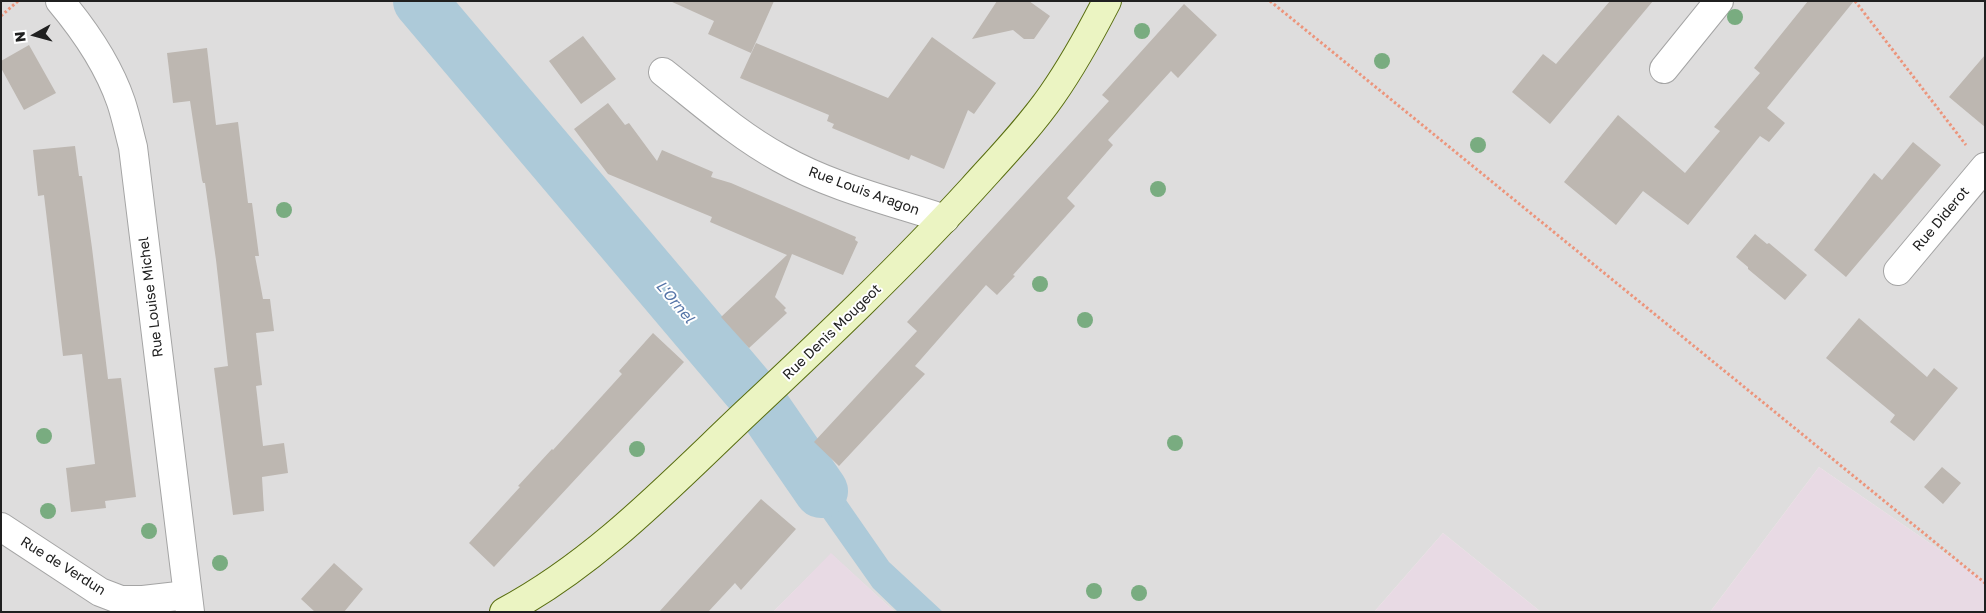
<!DOCTYPE html>
<html>
<head>
<meta charset="utf-8">
<style>
  body { margin:0 }
  #map { position:relative; width:1986px; height:613px; overflow:hidden; background:#f0eee8; font-family:"Golos Text",sans-serif }
  canvas { display:block }
  .frame { position:absolute; inset:0; border:2px solid #202020; pointer-events:none }
  .north { position:absolute; left:10px; top:10px; width:50px; height:50px; -webkit-text-stroke:4px #fff; paint-order:stroke; rotate:263deg; font-size:14px; font-weight:700; line-height:20px; text-align:center; color:#202020 }
  .north::after { content:''; display:block; margin:auto; width:18px; height:22px; background:#202020; clip-path:polygon(50% 0,100% 100%,50% 72%,0 100%) }
</style>
</head>
<body>
<div id="map">
<canvas width="1986" height="613"></canvas>
<div class="frame"></div>
<div class="north">N</div>
</div>
<script>
const g = document.querySelector('canvas').getContext('2d');
g.lineJoin = 'round';
function fill(path, color) {
  g.fillStyle = color;
  g.fill(path, 'evenodd');
}
function stroke(path, color, width, dash) {
  g.strokeStyle = color;
  g.lineWidth = width;
  g.lineCap = dash ? 'butt' : 'round';
  g.setLineDash(dash || []);
  g.stroke(path);
}
function drawText(font, color, halo, rows, align = 'center') {
  g.font = font + ' "Golos Text",sans-serif';
  g.lineWidth = 4;
  g.setLineDash([]);
  g.textBaseline = 'middle';
  g.strokeStyle = halo;
  g.fillStyle = color;
  for (const [text, x, y, turn = 0] of rows) {
    g.save();
    g.translate(x, y);
    g.rotate((+turn || 0) * Math.PI / 180);
    g.textAlign = isNaN(turn) ? turn : align;
    if (halo) g.strokeText(text, 0, 0);
    g.fillText(text, 0, 0);
    g.restore();
  }
}
fill(new Path2D(`
  M 1,1 L 1985,1 L 1985,581 L 1819,467 L 1710,612 L 1541,612 L 1443,533 L 1374,612 L 895,612 L 831,554 L 773,612 L 1,612 Z`), '#dedddd');
fill(new Path2D(`
  M 1819,467 L 1985,581 L 1985,612 L 1710,612 Z
  M 1443,533 L 1541,612 L 1374,612 Z
  M 831,553 L 895,612 L 773,612 Z`), '#e8dae4');
fill(new Path2D(`
  M 789,418 L 889,562 L 943,612 L 898,612 L 873,588 L 770,442 Z`), '#adcad9');
stroke(new Path2D(`
  M 420,1 L 761,404 L 821,491`), '#adcad9', 54);
fill(new Path2D(`
  M 670,1 L 774,1 L 751,53 L 708,34 L 714,21 Z
  M 997,1 L 1029,1 L 1050,16 L 1034,39 L 1024,39 L 1013,30 L 972,39 Z
  M 1610,1 L 1653,1 L 1550,124 L 1512,92 L 1543,54 L 1556,64 Z
  M 1808,1 L 1854,1 L 1767,108 L 1785,123 L 1769,142 L 1760,136 L 1688,225 L 1643,191 L 1616,225 L 1564,182 L 1618,115 L 1685,173 L 1720,131 L 1714,127 L 1760,73 L 1754,68 Z
  M 1184,4 L 1217,35 L 1178,78 L 1171,71 L 1108,140 L 1113,145 L 1067,198 L 1075,206 L 1013,275 L 1015,276 L 997,295 L 986,285 L 915,366 L 925,374 L 839,466 L 814,442 L 917,331 L 907,322 L 1109,101 L 1102,95 Z
  M 583,36 L 616,79 L 581,104 L 549,61 Z
  M 932,37 L 996,83 L 974,114 L 968,110 L 944,169 L 911,155 L 909,160 L 832,128 L 834,124 L 827,121 L 829,115 L 740,78 L 756,43 L 888,98 Z
  M 29,45 L 56,93 L 24,110 L 1,68 L 1,61 Z
  M 207,48 L 216,125 L 238,122 L 248,203 L 252,203 L 259,256 L 255,256 L 263,299 L 270,299 L 274,331 L 256,333 L 262,385 L 256,386 L 263,446 L 284,443 L 288,473 L 262,477 L 264,511 L 233,515 L 214,368 L 228,366 L 216,260 L 205,183 L 203,183 L 202,180 L 190,101 L 173,103 L 167,53 Z
  M 1985,55 L 1985,127 L 1949,97 Z
  M 608,103 L 625,125 L 629,123 L 657,161 L 662,150 L 713,172 L 711,177 L 731,183 L 856,237 L 855,240 L 858,242 L 843,275 L 792,254 L 775,297 L 786,308 L 784,310 L 787,313 L 749,348 L 721,317 L 787,255 L 710,222 L 712,217 L 608,174 L 574,129 Z
  M 1913,142 L 1941,165 L 1846,277 L 1814,250 L 1874,173 L 1882,180 Z
  M 75,146 L 79,176 L 82,176 L 92,248 L 108,379 L 121,378 L 136,497 L 105,501 L 106,508 L 71,512 L 66,468 L 95,464 L 82,354 L 63,356 L 44,195 L 38,196 L 33,150 Z
  M 1755,234 L 1767,244 L 1769,243 L 1807,275 L 1785,300 L 1748,269 L 1748,267 L 1736,257 Z
  M 1859,318 L 1927,377 L 1934,368 L 1958,388 L 1914,441 L 1890,422 L 1895,415 L 1826,358 Z
  M 653,333 L 684,362 L 494,567 L 469,543 L 520,487 L 518,486 L 552,449 L 553,450 L 622,374 L 619,371 Z
  M 1942,467 L 1961,483 L 1943,504 L 1924,487 Z
  M 761,499 L 796,529 L 741,590 L 735,583 L 708,612 L 659,612 Z
  M 334,563 L 363,589 L 344,612 L 315,612 L 301,599 Z`), '#bdb7b1');
const street = new Path2D(`
  M 60,1 C 86,32 108,64 121,102 C 126,117 129,132 133,147 L 190,612
  M 1664,69 L 1719,1
  M 663,72 C 701,102 738,135 780,158 C 831,187 890,201 945,219
  M 1898,271 L 1985,167
  M 1,527 L 100,592 L 121,600 L 143,600 L 187,595`);
const secondary = new Path2D(`
  M 504,612 C 596,563 670,485 745,414 C 823,341 901,267 973,188 C 1000,158 1029,128 1052,95 C 1073,65 1090,34 1107,1`);
stroke(street, '#a4a4a4', 30);
stroke(secondary, '#596e10', 30);
stroke(new Path2D(`
  M 1270,1 L 1985,583
  M 1855,1 L 1966,145
  M 1,16 L 18,1`), '#ec957c', 3, [2.5, 2.5]);
stroke(street, '#fff', 28);
stroke(secondary, '#ebf4c2', 28);
g.fillStyle = '#79ac80';
for (const [x, y] of [
  [1735,17],
  [1142,31],
  [1382,61],
  [1478,145],
  [1158,189],
  [284,210],
  [1040,284],
  [1085,320],
  [44,436],
  [1175,443],
  [637,449],
  [48,511],
  [149,531],
  [220,563],
  [1094,591],
  [1139,593]
]) {
  g.beginPath();
  g.arc(x, y, 8, 0, 2 * Math.PI);
  g.fill();
}
drawText('14px', '#202020', '#fff', [
  ["Rue Louis Aragon",864,191,20],
  ["Rue Diderot",1941,219,-50],
  ["Rue Louise Michel",151,297,-97],
  ["Rue Denis Mougeot",832,332,-44],
  ["Rue de Verdun",63,566,32]
]);
drawText('italic 15px', '#5574a7', '#fff', [
  ["L'Ornel",675,302,50]
]);
</script>
</body>
</html>
